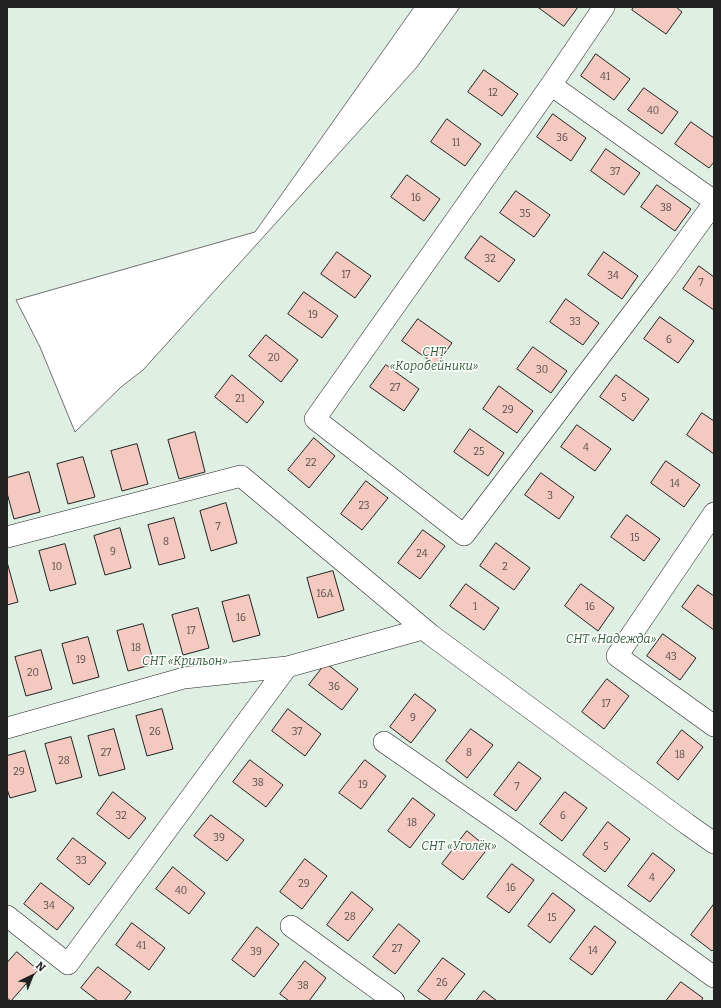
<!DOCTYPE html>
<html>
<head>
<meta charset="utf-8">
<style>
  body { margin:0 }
  #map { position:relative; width:721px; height:1008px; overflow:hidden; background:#fff; font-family:Bitter,serif }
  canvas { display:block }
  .frame { position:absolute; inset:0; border:8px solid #222; pointer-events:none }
  .north { position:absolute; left:12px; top:956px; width:40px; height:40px; -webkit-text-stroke:3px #fff; paint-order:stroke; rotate:43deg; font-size:11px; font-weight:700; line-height:16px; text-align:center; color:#222 }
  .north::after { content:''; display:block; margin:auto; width:14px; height:18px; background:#222; clip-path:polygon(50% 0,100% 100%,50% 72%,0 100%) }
</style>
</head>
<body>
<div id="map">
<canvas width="721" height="1008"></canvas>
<div class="frame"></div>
<div class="north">N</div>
</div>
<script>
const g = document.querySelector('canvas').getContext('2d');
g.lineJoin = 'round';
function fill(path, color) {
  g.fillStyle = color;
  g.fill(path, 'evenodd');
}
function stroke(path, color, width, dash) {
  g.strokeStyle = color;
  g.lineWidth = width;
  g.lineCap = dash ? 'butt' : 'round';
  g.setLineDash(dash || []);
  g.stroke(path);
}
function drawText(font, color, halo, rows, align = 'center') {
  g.font = font + ' Bitter,serif';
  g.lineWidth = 3;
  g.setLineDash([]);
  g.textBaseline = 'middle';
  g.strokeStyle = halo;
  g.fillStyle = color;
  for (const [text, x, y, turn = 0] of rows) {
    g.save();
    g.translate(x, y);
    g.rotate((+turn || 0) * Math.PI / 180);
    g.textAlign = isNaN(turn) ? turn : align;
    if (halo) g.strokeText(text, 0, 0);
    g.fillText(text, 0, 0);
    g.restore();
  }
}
const green = new Path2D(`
  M 7,7 L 414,7 L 255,232 L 16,300 L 40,347 L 75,432 L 121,387 L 143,370 L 417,67 L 460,7 L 714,7 L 714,1001 L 7,1001 Z`);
fill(green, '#e0efe3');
stroke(green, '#6f6f6f', 1);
const building = new Path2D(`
  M 538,7 L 578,7 L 564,26 Z
  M 634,7 L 676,7 L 682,12 L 666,34 L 632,10 Z
  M 596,54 L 630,79 L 614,100 L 581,76 Z
  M 484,70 L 518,94 L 502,116 L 468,92 Z
  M 644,88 L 678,112 L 662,134 L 628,110 Z
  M 553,114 L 586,138 L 571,161 L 537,137 Z
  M 447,119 L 481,144 L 465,166 L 431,142 Z
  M 691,122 L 714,138 L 714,162 L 709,168 L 675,144 Z
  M 606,149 L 640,173 L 624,195 L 591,171 Z
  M 407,175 L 440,199 L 424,221 L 391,197 Z
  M 657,185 L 691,209 L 675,231 L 641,207 Z
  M 516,191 L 550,215 L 534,237 L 500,213 Z
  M 481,236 L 515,260 L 499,282 L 465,258 Z
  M 337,252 L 371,276 L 355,298 L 321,274 Z
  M 604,252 L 638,276 L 622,299 L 588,275 Z
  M 699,266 L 714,277 L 714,310 L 683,289 Z
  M 304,292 L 338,316 L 322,338 L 288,314 Z
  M 566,299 L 599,323 L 583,345 L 550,322 Z
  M 660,317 L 694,341 L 678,363 L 644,339 Z
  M 418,319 L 452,343 L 436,365 L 402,341 Z
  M 266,335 L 298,360 L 281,382 L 249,356 Z
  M 533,347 L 567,371 L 551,393 L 517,369 Z
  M 386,365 L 419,389 L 404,411 L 370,387 Z
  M 232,375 L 264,402 L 247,423 L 215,397 Z
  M 616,375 L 649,399 L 633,421 L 600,397 Z
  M 499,386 L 533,411 L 517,433 L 483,409 Z
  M 702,413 L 714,421 L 714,454 L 687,435 Z
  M 577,425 L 611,449 L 595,471 L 561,447 Z
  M 470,429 L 504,453 L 488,476 L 454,452 Z
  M 195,432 L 205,472 L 179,479 L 168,440 Z
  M 314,438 L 335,456 L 309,488 L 288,470 Z
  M 137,444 L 148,484 L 122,491 L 111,451 Z
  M 83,457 L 95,497 L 68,504 L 57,464 Z
  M 666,461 L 700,485 L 684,507 L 651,483 Z
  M 29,472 L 40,512 L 14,519 L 7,493 L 7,478 Z
  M 541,473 L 574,497 L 559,519 L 525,495 Z
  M 366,481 L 388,498 L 362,530 L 341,514 Z
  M 226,503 L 237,543 L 211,551 L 200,511 Z
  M 627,515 L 660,539 L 644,561 L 611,537 Z
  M 174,518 L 185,558 L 159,565 L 148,525 Z
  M 120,528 L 131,568 L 105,575 L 94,536 Z
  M 423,530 L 445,546 L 420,579 L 398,563 Z
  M 496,543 L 530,568 L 514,590 L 480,566 Z
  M 65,544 L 76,584 L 50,591 L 39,551 Z
  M 7,562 L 18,602 L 7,605 Z
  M 333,571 L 344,610 L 318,618 L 307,578 Z
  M 466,584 L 499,608 L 484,630 L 450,606 Z
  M 581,584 L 614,608 L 598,631 L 565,606 Z
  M 698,585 L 714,596 L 714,630 L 682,607 Z
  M 249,595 L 260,635 L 233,642 L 222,602 Z
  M 198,608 L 209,648 L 183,655 L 172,615 Z
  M 143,624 L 154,664 L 128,671 L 117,631 Z
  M 663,634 L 696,658 L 680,680 L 647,656 Z
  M 88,637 L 99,677 L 73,684 L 62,644 Z
  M 41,650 L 52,689 L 26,696 L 15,657 Z
  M 326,663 L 358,689 L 342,710 L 309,685 Z
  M 607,679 L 629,696 L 604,729 L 582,712 Z
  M 415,694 L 436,710 L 411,743 L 390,727 Z
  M 162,709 L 173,749 L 147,756 L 136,716 Z
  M 288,709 L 321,734 L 305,756 L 272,731 Z
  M 114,729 L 125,769 L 99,776 L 88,736 Z
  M 471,729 L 493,745 L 467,778 L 446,761 Z
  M 682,730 L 703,747 L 678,780 L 657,763 Z
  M 71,737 L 82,777 L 56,784 L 45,744 Z
  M 25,751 L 36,791 L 10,798 L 7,789 L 7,756 Z
  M 250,760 L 283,785 L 266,807 L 233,782 Z
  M 365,760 L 386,776 L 361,809 L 339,793 Z
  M 519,762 L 541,778 L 516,811 L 494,795 Z
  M 113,792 L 146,818 L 129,839 L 97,814 Z
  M 565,792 L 587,808 L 562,841 L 540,824 Z
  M 413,798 L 435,815 L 410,848 L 388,831 Z
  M 211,815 L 244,840 L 227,861 L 194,836 Z
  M 608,822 L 630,839 L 605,872 L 583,855 Z
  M 467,831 L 488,848 L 463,880 L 442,864 Z
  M 73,838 L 106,863 L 89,885 L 57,859 Z
  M 653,853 L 675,870 L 650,902 L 628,886 Z
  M 305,859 L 327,876 L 302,909 L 280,892 Z
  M 512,864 L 534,880 L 509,913 L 487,897 Z
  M 173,867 L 205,893 L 189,914 L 156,889 Z
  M 41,883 L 74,908 L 57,930 L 24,904 Z
  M 352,892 L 373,909 L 348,941 L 327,925 Z
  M 553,893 L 575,910 L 550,943 L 528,926 Z
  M 714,904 L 714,949 L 712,951 L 691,935 Z
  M 132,923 L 165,948 L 149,970 L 116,945 Z
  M 399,924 L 420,941 L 395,974 L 373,957 Z
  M 595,926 L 616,942 L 592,975 L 570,959 Z
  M 257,927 L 279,944 L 254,977 L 232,960 Z
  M 17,952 L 38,970 L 11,1001 L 7,998 L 7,963 Z
  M 443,958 L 465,974 L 444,1001 L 432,1001 L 418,991 Z
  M 305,961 L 326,978 L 309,1001 L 289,1001 L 280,994 Z
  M 98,967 L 131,992 L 124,1001 L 98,1001 L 81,988 Z
  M 681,982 L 703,998 L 701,1001 L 666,1001 Z
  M 484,991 L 497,1001 L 476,1001 Z`);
fill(building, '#f3c9c0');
stroke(building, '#222', 1);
const minor = new Path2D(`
  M 604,7 L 551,85 L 315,419 L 464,535 L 661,276 L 714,203
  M 551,85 L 714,201
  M 714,513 L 617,656 L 714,726
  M 7,537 L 241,476 L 431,635 L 687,824 L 714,843
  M 7,728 L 184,678 L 287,667 L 423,629
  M 384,742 L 512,831 L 714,977
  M 7,916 L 68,964 L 287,667
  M 291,926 L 394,1001`);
stroke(minor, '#222', 22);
stroke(minor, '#fff', 21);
drawText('10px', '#564c4a', null, [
  ["41",605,77],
  ["12",493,93],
  ["40",653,111],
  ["36",562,138],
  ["11",456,143],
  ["37",615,172],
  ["16",416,198],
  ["38",666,208],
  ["35",525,214],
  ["32",490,259],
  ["17",346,275],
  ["34",613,276],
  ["7",701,283],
  ["19",313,315],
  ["33",575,322],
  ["6",669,340],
  ["20",274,358],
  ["30",542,370],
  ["27",395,388],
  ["5",624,398],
  ["21",240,399],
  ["29",508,410],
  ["4",586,448],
  ["25",479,452],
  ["22",311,463],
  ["14",675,484],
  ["3",550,496],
  ["23",364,506],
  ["7",218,527],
  ["15",635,538],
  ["8",166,542],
  ["9",113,552],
  ["24",422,554],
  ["10",57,567],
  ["2",505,567],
  ["16А",325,594],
  ["1",475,607],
  ["16",590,607],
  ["16",241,618],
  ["17",191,631],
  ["18",136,648],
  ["43",671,657],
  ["19",81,660],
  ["20",33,673],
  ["36",334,687],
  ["17",606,704],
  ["9",413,718],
  ["26",155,732],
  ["37",297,732],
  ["27",106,753],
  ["8",469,753],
  ["18",680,755],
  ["28",64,761],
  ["29",19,772],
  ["38",258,783],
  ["19",363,785],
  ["7",517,787],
  ["32",121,816],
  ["6",563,816],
  ["18",412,823],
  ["39",219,838],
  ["5",606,847],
  ["33",81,861],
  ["4",652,878],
  ["29",304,884],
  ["16",511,888],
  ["40",181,891],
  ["34",49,906],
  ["28",350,917],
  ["15",552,918],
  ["41",141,946],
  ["27",397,949],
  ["14",593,951],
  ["39",256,952],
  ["26",442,983],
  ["38",303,986]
]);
drawText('italic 12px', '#2f5e38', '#fff', [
  ["СНТ",434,353],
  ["«Коробейники»",434,367],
  ["СНТ «Надежда»",611,640],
  ["СНТ «Крильон»",185,662],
  ["СНТ «Уголёк»",459,847]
]);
</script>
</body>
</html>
